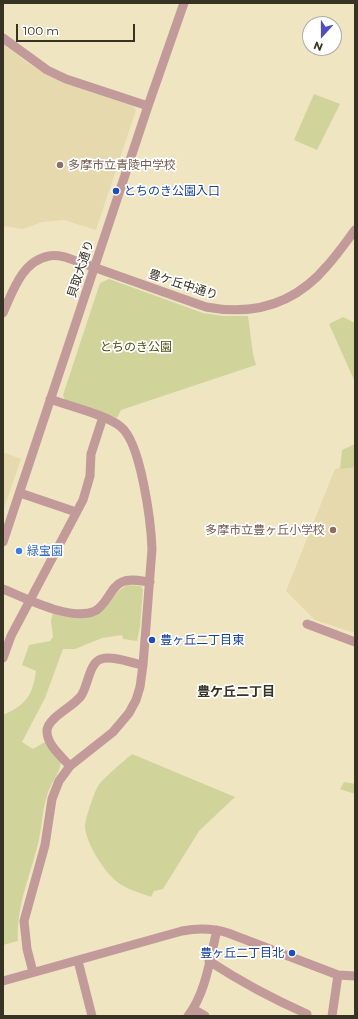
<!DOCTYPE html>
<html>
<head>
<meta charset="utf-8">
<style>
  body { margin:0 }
  #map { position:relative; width:358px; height:1019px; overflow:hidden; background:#efe5c1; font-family:Montserrat,sans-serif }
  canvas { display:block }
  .frame { position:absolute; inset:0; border:4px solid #363224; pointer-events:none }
  .north { position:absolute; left:302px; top:16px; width:40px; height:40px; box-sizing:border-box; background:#fff; border:1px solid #afada7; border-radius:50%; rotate:201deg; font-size:11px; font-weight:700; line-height:16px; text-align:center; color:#363224 }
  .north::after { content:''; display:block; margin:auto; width:14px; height:18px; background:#524dc4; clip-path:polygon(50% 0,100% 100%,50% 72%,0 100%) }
  .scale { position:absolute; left:16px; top:24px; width:119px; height:18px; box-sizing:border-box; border:2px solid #363224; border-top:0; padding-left:5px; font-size:12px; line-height:14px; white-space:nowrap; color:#363224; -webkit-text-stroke:3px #fff; paint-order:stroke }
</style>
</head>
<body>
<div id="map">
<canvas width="358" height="1019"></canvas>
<div class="frame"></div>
<div class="north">N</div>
<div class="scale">100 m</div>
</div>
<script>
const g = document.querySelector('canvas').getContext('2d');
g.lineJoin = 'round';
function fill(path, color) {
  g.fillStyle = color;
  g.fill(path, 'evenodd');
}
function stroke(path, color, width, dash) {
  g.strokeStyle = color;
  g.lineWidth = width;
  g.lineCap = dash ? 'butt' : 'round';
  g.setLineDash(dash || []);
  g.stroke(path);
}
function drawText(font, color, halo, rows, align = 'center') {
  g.font = font + ' Montserrat,"Noto Sans JP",sans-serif';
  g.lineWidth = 3.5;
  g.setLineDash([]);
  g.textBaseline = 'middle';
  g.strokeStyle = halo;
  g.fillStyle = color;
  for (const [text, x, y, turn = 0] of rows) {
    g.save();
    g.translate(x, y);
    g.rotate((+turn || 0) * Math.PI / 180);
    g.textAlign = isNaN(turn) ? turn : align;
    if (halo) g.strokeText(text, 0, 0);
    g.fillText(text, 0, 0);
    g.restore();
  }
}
fill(new Path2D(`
  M 3,44 L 25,61 L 45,74 L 65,83 L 133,106 L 136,110 L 96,230 L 64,220 L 42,222 L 23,229 L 3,226 Z
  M 3,452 L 21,459 L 3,511 Z
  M 355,464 L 355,633 L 315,620 L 286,591 L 335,469 Z`), '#e5d9ad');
fill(new Path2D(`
  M 314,94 L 340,104 L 317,150 L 294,140 Z
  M 109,279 L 203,313 L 223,316 L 248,316 L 253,354 L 256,365 L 121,410 L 117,418 L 65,401 L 63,395 L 100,283 Z
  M 343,317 L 355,323 L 355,382 L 329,324 Z
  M 355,444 L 355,467 L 340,469 L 342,450 Z
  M 127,585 L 141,586 L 143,590 L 140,627 L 137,641 L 123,639 L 122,635 L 102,638 L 75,649 L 63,649 L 45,698 L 22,742 L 33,749 L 45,742 L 61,762 C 60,773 50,784 47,796 C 42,811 42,828 38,844 C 30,876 16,907 18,941 L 3,945 L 3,715 C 26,705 33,695 36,671 L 22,665 L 29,645 L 50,641 L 53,637 L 51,621 L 53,612 C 72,616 93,623 107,605 C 113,597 118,590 127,585 Z
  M 132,754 L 235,797 L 199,831 L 163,889 L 154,891 L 151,897 C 141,893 129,890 120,884 C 106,875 86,844 85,827 C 85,819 94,793 98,786 C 102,779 124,761 132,754 Z
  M 344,782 L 355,784 L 355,794 L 340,789 Z`), '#d0d49b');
stroke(new Path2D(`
  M 3,38 L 47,70 L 66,79 L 148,106
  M 3,313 C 13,291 22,261 49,256 C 54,255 60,256 65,257 L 206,307 C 254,316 295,304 327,266 C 337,255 346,242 355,230
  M 20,493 L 76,512
  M 3,542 L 148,106 L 184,3
  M 3,589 C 26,598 71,622 95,611 C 107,605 111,586 122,582 C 130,578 141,581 150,582
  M 307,624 L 355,642
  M 3,658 L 11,636 L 83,500 L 90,476 L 91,454 L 103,417
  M 70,766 C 61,756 46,744 47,730 C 49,717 73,707 81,696 C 88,686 89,663 101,659 C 113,655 130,663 143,665
  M 78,961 L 92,1016
  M 209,961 C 241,982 273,999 307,1014 L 307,1016
  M 33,972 L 27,949 L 24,921 L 45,845 L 52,799 L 59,781 L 70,766 L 113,732 L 129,713 L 136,700 L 140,687 L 143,665 L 152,549 C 151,522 141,443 121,427 C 107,415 69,406 50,399
  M 3,981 L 182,931 C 198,928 212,928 228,933 L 338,975 L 355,976
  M 193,1009 L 205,1016
  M 188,1016 C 206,993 210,958 217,930
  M 332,1016 L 338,975`), '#c29a9a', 9);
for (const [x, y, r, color] of [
  [60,165,4,"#8d6e63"],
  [116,191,4,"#1a4fb4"],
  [333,530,4,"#8d6e63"],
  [19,551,4,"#3f7fe0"],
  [152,640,4,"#1a4fb4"],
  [292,953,4,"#1a4fb4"]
]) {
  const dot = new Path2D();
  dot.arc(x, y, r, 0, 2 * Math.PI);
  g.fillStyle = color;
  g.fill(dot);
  stroke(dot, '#fff', 1.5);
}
drawText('12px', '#785e54', '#fff', [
  ["多摩市立青陵中学校",68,165],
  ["多摩市立豊ヶ丘小学校",325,530,"right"]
], 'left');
drawText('12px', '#164399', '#fff', [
  ["とちのき公園入口",124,191],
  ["豊ヶ丘二丁目東",160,640],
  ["豊ヶ丘二丁目北",284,953,"right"]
], 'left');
drawText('12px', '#363224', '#fff', [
  ["貝取大通り",81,269,-72],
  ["豊ケ丘中通り",183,285,18]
]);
drawText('12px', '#4e5011', '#fff', [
  ["とちのき公園",136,347]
]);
drawText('12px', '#366cbe', '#fff', [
  ["緑宝園",27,551]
], 'left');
drawText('bold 13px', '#363224', '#fff', [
  ["豊ケ丘二丁目",236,692]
]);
</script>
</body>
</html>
